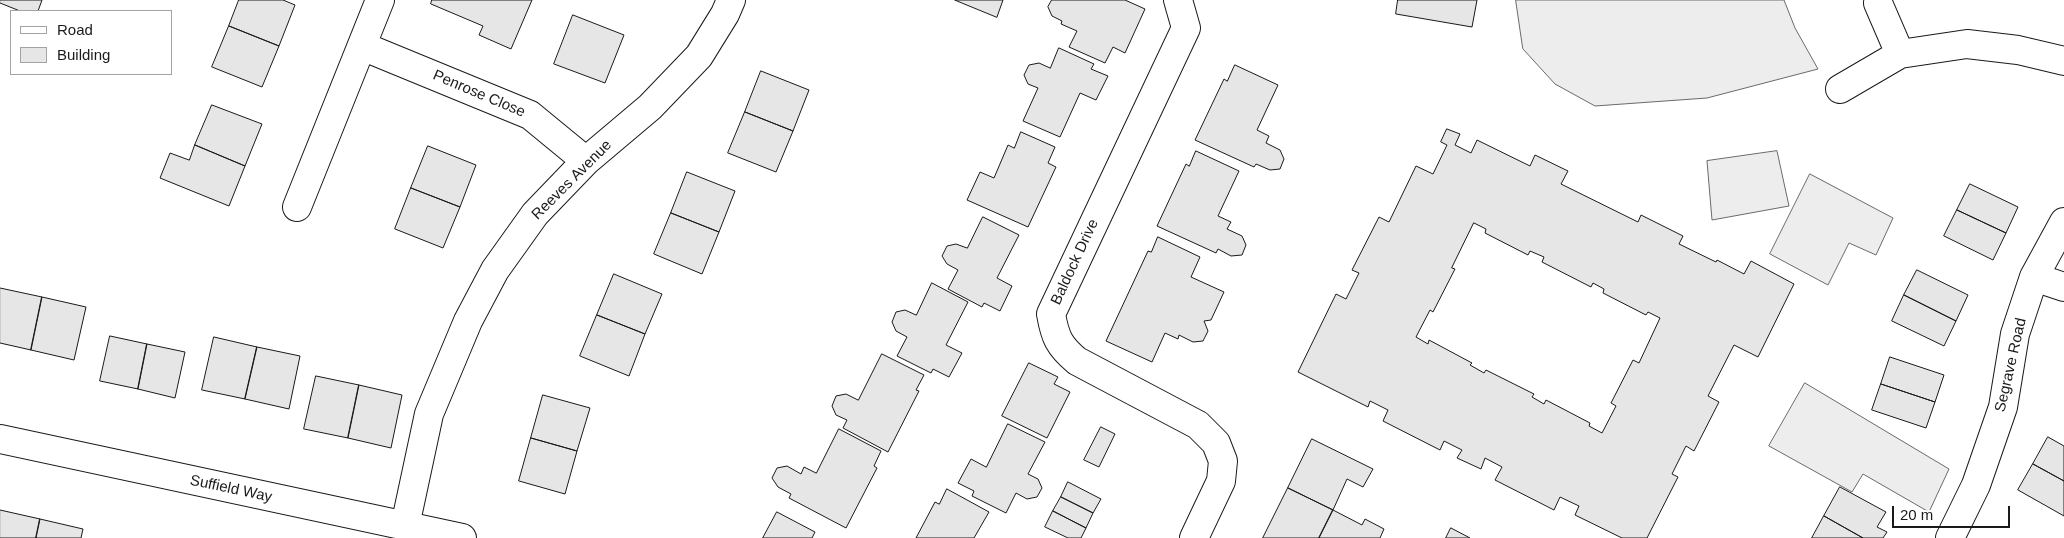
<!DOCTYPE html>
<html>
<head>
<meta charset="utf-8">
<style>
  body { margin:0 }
  #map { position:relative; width:2064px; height:538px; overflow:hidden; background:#fff; font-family:Arial,sans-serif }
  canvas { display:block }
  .legend { position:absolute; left:10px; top:10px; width:162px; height:65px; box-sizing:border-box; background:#fff; border:1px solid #a3a3a3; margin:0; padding:6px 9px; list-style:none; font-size:15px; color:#1a1a1a }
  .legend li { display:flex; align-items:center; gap:10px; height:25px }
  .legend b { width:25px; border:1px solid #a3a3a3 }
  .scale { position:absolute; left:1892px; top:506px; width:118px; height:22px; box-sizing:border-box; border:2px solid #1a1a1a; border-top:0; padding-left:6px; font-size:15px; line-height:18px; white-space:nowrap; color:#1a1a1a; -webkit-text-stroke:4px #fff; paint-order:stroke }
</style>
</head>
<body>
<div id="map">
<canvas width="2064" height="538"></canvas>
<ul class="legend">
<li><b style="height:6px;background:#fff"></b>Road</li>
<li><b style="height:14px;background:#e6e6e6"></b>Building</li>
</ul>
<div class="scale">20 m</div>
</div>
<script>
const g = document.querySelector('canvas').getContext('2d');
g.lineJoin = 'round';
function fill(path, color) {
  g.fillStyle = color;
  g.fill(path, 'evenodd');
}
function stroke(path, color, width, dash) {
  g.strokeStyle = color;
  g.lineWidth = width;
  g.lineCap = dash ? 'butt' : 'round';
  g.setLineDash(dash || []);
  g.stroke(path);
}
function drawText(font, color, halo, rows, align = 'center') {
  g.font = font + ' Arial,sans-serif';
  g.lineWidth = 4;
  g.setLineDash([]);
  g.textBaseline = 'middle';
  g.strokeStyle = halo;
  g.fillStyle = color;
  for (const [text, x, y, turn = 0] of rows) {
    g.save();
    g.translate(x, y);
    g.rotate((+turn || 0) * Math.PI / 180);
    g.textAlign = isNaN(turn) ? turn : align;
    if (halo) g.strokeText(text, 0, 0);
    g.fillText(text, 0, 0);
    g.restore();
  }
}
const built = new Path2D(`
  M 1516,0 L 1784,0 L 1795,28 L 1818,69 L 1707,98 L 1595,106 L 1555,84 L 1523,49 Z
  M 1777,151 L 1789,206 L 1712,220 L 1707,161 Z
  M 1810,174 L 1893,218 L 1876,255 L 1849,243 L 1828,285 L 1770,254 Z
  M 1805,383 L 1949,469 L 1929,512 L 1863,474 L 1852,492 L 1769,446 Z`);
fill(built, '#ededed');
stroke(built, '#6a6a6a', 1);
const building = new Path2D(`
  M 0,0 L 42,0 L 38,11 L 20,11 L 0,3 Z
  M 239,0 L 283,0 L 295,5 L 279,46 L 229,26 Z
  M 432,0 L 532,0 L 511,49 L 479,35 L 483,26 L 431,4 Z
  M 955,0 L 1003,0 L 997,17 Z
  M 1052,0 L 1125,0 L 1145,9 L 1125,53 L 1113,47 L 1105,63 L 1069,47 L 1077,31 L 1061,24 L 1062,21 L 1052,16 L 1048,7 Z
  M 1398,0 L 1477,0 L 1472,27 L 1396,14 Z
  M 573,15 L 624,35 L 605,83 L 554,64 Z
  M 229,26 L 279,46 L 262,87 L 212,67 Z
  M 1059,48 L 1094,64 L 1091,69 L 1108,76 L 1096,100 L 1080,93 L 1060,137 L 1023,121 L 1038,88 L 1028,84 L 1024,75 L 1029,65 L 1039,63 L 1050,68 Z
  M 1235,65 L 1278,85 L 1257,130 L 1269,136 L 1266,143 L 1280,150 L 1284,159 L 1280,169 L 1270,170 L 1256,164 L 1254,167 L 1195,140 L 1224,79 L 1227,81 Z
  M 761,71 L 809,90 L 793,131 L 745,112 Z
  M 212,105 L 262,124 L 245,166 L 195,145 Z
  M 745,112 L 793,131 L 776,172 L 728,153 Z
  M 1447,129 L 1460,134 L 1455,145 L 1471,153 L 1477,140 L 1530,166 L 1535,155 L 1568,171 L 1561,184 L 1638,222 L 1641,215 L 1683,236 L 1679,244 L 1716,262 L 1717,260 L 1744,274 L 1751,261 L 1794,284 L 1758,357 L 1734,345 L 1708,396 L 1719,402 L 1694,451 L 1686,446 L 1672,474 L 1678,477 L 1647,538 L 1622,538 L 1575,515 L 1579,506 L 1560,497 L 1554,510 L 1495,480 L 1502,467 L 1485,458 L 1481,469 L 1457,458 L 1462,450 L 1444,441 L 1440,450 L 1383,421 L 1388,410 L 1370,401 L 1368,407 L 1298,372 L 1336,294 L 1346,299 L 1359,273 L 1352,270 L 1379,217 L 1389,222 L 1416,166 L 1433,174 L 1447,145 L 1441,142 ZM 1474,223 L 1486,229 L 1485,233 L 1528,255 L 1530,251 L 1544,257 L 1542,262 L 1591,287 L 1593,283 L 1604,289 L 1603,293 L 1646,315 L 1648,312 L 1660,318 L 1639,363 L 1633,360 L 1611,403 L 1616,406 L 1602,433 L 1589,426 L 1590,423 L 1546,400 L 1544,404 L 1532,397 L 1534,394 L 1486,370 L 1484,373 L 1470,365 L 1472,363 L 1429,340 L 1428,344 L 1416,337 L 1430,310 L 1433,312 L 1455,269 L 1452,268 Z
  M 1021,132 L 1055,147 L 1048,163 L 1056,167 L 1028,227 L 967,200 L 980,172 L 994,178 L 1008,145 L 1014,148 Z
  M 195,145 L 245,166 L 229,206 L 160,178 L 170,153 L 189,160 Z
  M 428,146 L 476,165 L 460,207 L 411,188 Z
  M 1196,151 L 1239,171 L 1218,216 L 1231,222 L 1227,229 L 1242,236 L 1246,245 L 1242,255 L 1231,256 L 1218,249 L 1216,253 L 1157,226 L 1186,164 L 1189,166 Z
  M 687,172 L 735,191 L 719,232 L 671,213 Z
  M 1970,184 L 2018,207 L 2006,233 L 1957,210 Z
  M 411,188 L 460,207 L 443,248 L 395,229 Z
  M 1957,210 L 2006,233 L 1993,260 L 1944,236 Z
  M 671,213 L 719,232 L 702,274 L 654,254 Z
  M 983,217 L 1019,235 L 997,278 L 1012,286 L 1000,311 L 984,303 L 982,307 L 948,289 L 958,270 L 947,264 L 942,256 L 947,246 L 956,244 L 967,248 Z
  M 1158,237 L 1200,257 L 1191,277 L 1224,292 L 1211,320 L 1204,321 L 1208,331 L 1203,341 L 1193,342 L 1179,335 L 1178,339 L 1165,333 L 1152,362 L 1106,341 L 1148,251 L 1151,252 Z
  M 1917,270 L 1968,295 L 1956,321 L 1904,295 Z
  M 614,274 L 662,294 L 645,334 L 597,315 Z
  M 932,283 L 968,302 L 946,345 L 962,353 L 949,377 L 933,369 L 931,373 L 897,356 L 907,337 L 896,331 L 892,322 L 896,312 L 905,310 L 916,315 Z
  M 0,288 L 42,297 L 31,350 L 0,343 Z
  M 1904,295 L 1956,321 L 1944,346 L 1892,321 Z
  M 42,297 L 86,307 L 74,360 L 31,350 Z
  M 597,315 L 645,334 L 629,376 L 580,356 Z
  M 110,336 L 147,344 L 138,389 L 100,381 Z
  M 214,337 L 257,347 L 245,399 L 202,390 Z
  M 147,344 L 185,352 L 175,398 L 138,389 Z
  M 257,347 L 300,356 L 289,409 L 245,399 Z
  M 882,354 L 924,375 L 916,390 L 919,391 L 888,452 L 843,428 L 847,420 L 836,415 L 832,406 L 836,396 L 846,394 L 858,400 Z
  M 1890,357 L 1944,375 L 1935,402 L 1881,384 Z
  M 1029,363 L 1058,377 L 1054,384 L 1070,392 L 1047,438 L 1002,416 Z
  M 316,376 L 359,385 L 348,438 L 304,429 Z
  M 1881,384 L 1935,402 L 1926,428 L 1872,410 Z
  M 359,385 L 402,395 L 391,448 L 348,438 Z
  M 543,395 L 590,408 L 577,451 L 531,438 Z
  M 1008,424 L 1045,442 L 1028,474 L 1038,479 L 1042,488 L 1037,497 L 1027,499 L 1016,493 L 1006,513 L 972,496 L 974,491 L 958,483 L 971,459 L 986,467 Z
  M 1101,427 L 1115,434 L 1099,467 L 1084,460 Z
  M 839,429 L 881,451 L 874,466 L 877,468 L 846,528 L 789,498 L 791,494 L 778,487 L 772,478 L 777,468 L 787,466 L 801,474 L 804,467 L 816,473 Z
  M 2048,437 L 2064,446 L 2064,481 L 2033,464 Z
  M 531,438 L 577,451 L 565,494 L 519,481 Z
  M 1312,439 L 1373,469 L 1363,487 L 1347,479 L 1333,510 L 1288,488 Z
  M 2033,464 L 2064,481 L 2064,516 L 2018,490 Z
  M 1068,482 L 1101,499 L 1093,513 L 1061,497 Z
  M 1840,487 L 1886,512 L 1877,527 L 1887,532 L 1883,538 L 1863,538 L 1824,516 Z
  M 1288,488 L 1333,510 L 1319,538 L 1263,538 Z
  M 947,489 L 989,512 L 974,538 L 916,538 L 935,502 L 939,504 Z
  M 1061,497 L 1093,513 L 1086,528 L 1053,511 Z
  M 0,510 L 40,519 L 36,538 L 0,538 Z
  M 1333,510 L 1362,525 L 1365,519 L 1384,529 L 1380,538 L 1319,538 Z
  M 1053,511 L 1086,528 L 1081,538 L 1068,538 L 1045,527 Z
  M 777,512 L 815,532 L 812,538 L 763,538 Z
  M 1824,516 L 1863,538 L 1812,538 Z
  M 40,519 L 83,529 L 81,538 L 36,538 Z
  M 1451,528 L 1470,538 L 1446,538 Z`);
fill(building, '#e6e6e6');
stroke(building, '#1a1a1a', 1);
const minor = new Path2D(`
  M 1178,0 L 1186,28 L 1051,314 C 1055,337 1059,346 1077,361 L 1198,425 L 1216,443 L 1223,461 L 1221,481 L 1194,538
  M 1878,3 L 1900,54
  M 362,46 L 530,115 L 586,161
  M 1840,89 L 1900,54 L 1967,44 L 2018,50 L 2064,61
  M 297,207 L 380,0
  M 2034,277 L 2064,287
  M 0,439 L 462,538
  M 405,526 L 429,414 L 468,321 L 495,270 L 535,214 L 586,161 L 650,107 L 699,56 L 725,14 L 731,0
  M 1950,538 L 1976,485 L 2003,407 L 2015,334 L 2034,277 L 2064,222`);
stroke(minor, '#1a1a1a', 30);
stroke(minor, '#fff', 28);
drawText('15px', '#1a1a1a', '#fff', [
  ["Penrose Close",479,94,23],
  ["Reeves Avenue",572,180,-45],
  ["Baldock Drive",1075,262,-65],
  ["Segrave Road",2011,365,-77],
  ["Suffield Way",231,489,12]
]);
</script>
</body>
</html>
